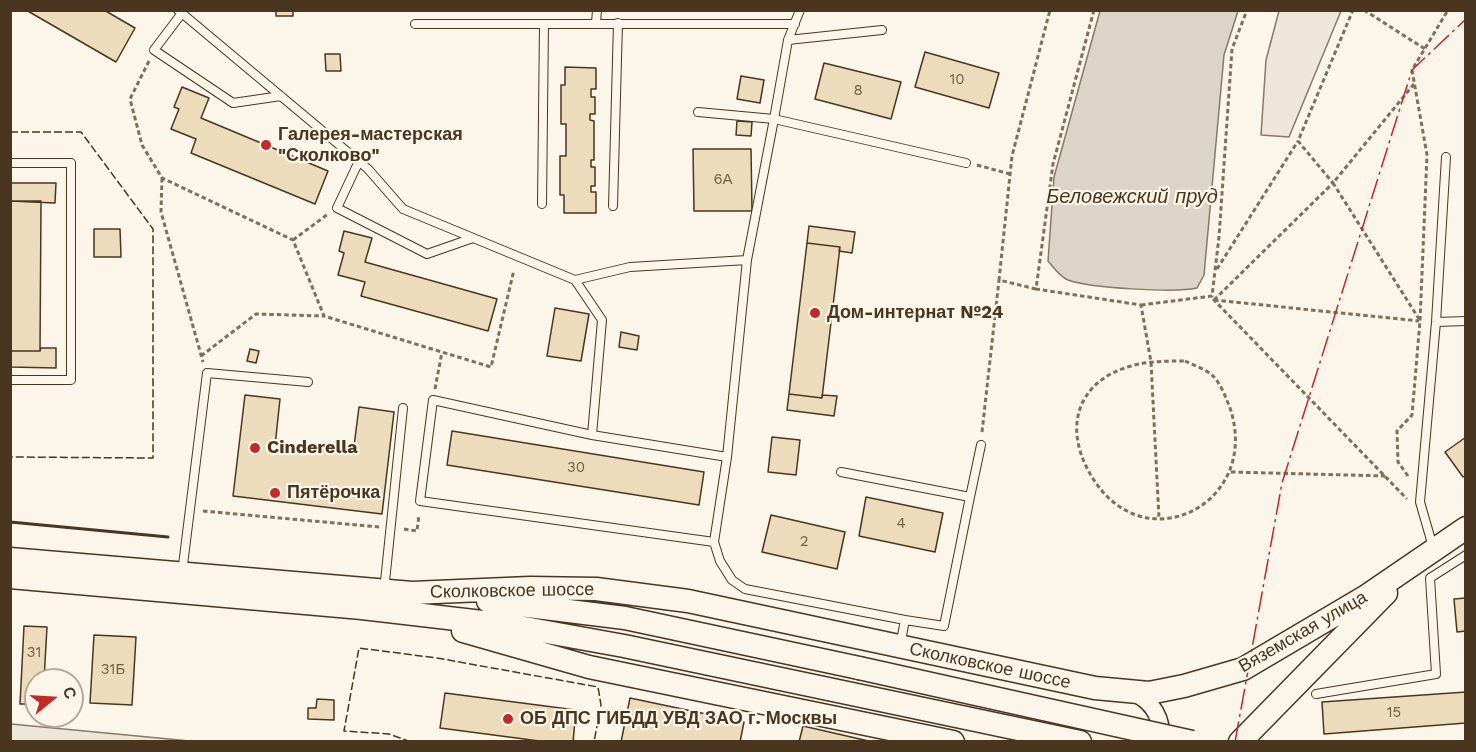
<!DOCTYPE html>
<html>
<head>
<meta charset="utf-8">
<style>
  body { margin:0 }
  #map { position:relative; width:1476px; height:752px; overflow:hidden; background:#fbf6e9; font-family:"Work Sans",sans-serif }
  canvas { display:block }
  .frame { position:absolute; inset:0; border:12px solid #4a3520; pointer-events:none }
  .north { position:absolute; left:24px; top:668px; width:60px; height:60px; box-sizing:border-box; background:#fbf6e9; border:2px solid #b4a999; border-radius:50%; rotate:72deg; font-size:16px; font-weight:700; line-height:24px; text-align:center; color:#4a3520 }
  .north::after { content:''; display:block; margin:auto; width:21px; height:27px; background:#c62828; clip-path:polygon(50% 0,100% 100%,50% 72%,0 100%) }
</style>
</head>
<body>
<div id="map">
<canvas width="1476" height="752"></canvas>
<div class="frame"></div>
<div class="north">С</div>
</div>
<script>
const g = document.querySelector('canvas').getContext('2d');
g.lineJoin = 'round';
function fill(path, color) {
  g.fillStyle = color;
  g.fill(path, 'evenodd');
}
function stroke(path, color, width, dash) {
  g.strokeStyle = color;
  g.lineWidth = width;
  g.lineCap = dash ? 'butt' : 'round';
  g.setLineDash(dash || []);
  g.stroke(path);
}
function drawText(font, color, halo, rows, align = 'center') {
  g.font = font + ' "Work Sans",sans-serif';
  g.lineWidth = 4.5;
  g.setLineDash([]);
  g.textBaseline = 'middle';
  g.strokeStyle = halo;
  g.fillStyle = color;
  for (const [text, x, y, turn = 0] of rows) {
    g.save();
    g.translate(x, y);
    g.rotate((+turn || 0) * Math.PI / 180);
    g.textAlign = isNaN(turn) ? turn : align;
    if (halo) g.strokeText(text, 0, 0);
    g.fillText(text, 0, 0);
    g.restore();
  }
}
const green = new Path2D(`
  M 1279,11 L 1341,11 L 1289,137 L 1261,135 L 1266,60 Z`);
fill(green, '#ede6d9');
stroke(green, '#887966', 1.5);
const parking = new Path2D(`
  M 11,724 L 190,741 L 11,741 Z`);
fill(parking, '#ede7d9');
stroke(parking, '#887966', 1.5);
const water = new Path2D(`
  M 1100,11 L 1238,11 L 1224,55 L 1204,275 L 1197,288 C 1175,293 1089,288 1068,280 C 1060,277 1053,267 1048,261 L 1054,177 Z`);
fill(water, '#dcd4c6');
stroke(water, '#887966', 1.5);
const building = new Path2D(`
  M 26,10 L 104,10 L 135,28 L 116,62 Z
  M 276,10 L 293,10 L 293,16 L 276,16 Z
  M 925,52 L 999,73 L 989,108 L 915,87 Z
  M 325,54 L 340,54 L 341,71 L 326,71 Z
  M 824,63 L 901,82 L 891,119 L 815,99 Z
  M 565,67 L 596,68 L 596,89 L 591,89 L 591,97 L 595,97 L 595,114 L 590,114 L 590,120 L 594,121 L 594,160 L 591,160 L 591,167 L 595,167 L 595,186 L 591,186 L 591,192 L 596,192 L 596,213 L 564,213 L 564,195 L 560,195 L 560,156 L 566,156 L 566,124 L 561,124 L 561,85 L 565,85 Z
  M 741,76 L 764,80 L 760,103 L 737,99 Z
  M 182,87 L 209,98 L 201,118 L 328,171 L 315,204 L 191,153 L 196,139 L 171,129 L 179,109 L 174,107 Z
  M 737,121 L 752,122 L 751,136 L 736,135 Z
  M 693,149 L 751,149 L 752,211 L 694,211 Z
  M 10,183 L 56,183 L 55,203 L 10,201 Z
  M 10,201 L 41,201 L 40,351 L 10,351 Z
  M 809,226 L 855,232 L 852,253 L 839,251 L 840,247 L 807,243 Z
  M 94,229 L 120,229 L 121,257 L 94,257 Z
  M 344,231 L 372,238 L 365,262 L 497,299 L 488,331 L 361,296 L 365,282 L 338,275 L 344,253 L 339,251 Z
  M 807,243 L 840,247 L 822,398 L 789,394 Z
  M 555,308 L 589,314 L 581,361 L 547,356 Z
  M 621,332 L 639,336 L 637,350 L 619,347 Z
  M 41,348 L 56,348 L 56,368 L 10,367 L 10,351 L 40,351 Z
  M 250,349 L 259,351 L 256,363 L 247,361 Z
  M 789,394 L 822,398 L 822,395 L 837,396 L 834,416 L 787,410 Z
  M 245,395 L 280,399 L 275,446 L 353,454 L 359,407 L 394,412 L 382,514 L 233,496 Z
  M 452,431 L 704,472 L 699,505 L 447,465 Z
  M 772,437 L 800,440 L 796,475 L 768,472 Z
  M 1466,437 L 1466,475 L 1463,477 L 1445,452 Z
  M 866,497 L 943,513 L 935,552 L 859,536 Z
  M 771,515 L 845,532 L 837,569 L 762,552 Z
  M 1466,598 L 1466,631 L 1457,632 L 1454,599 Z
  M 24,626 L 47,627 L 44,680 L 36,680 L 36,704 L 20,704 Z
  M 94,635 L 136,637 L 132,705 L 90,703 Z
  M 1466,692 L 1466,723 L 1324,734 L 1322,702 Z
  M 445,693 L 576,710 L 573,742 L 547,742 L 440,728 Z
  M 630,698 L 744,722 L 740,742 L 621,742 Z
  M 317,699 L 334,700 L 334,720 L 308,719 L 308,708 L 316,708 Z
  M 803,726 L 873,742 L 799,742 Z`);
fill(building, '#ecdcbc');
stroke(building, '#4a3520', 1.5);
const lane = new Path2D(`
  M 178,10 L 368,169 L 403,209 L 575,280 L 630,267 L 747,260
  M 182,13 L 154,50 L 233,103 L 281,96
  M 596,23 L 597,10
  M 415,24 L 795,24
  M 788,40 L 882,30
  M 698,112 L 774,119 L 788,40 L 800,10
  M 359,161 L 337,208 L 427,254 L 473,238
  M 10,163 L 71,163 L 71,380 L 10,380
  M 542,204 L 544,24
  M 613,206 L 618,23
  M 575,280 L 602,320 L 592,435
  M 1436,322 L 1466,321
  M 841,472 L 970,497 L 944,626 L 905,620
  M 970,497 L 981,445
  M 714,542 L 420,501 L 433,400 L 592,435 L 727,457
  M 1433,547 L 1420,502 L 1436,322 L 1446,157
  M 182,573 L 207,373 L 308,382
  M 384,591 L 403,408
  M 900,646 L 905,620 L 745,589 L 732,580 L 720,561 L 714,542 L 727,457 L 747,260 L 774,119 L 966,163
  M 1316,694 L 1436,674 L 1430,578 L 1466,555`);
const street = new Path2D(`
  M 1132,692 C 1153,701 1163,719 1161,742`);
const secondary = new Path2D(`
  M 10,559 L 412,593 L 530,588 L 596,589 L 688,601 L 1095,688 L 1149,693 L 1184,686 L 1243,669 L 1365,597 L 1466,528
  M 10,577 L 362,608 L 508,625 L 624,646 L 1080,742
  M 488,601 L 625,618 L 859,668
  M 463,631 L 589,667 L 953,742
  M 1240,742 L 1386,593`);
stroke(lane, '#4a3520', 10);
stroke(street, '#4a3520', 19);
stroke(secondary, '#4a3520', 25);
stroke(new Path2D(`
  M 1094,10 L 1053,164 L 1036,289 L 1141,305 L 1151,362 L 1159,518
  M 1364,10 L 1425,49
  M 149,61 L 130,99 L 142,145 L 162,178 L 293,240 L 324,316 L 491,367 L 514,270
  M 1414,84 L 1333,183 L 1419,319
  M 977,165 L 1010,174
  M 162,178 L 161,212 L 203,362
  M 293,240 L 328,214
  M 1217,269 L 1298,141
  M 1036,289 L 999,280 L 1012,156 L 1050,10
  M 1213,299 L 1407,499
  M 1214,300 L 1333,183 L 1298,141 L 1353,10
  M 1214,300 L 1419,321
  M 1141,305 L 1212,296 L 1219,237 L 1232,49 L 1247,10
  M 201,356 L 256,314 L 323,316
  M 1185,361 C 1193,365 1206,369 1213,376 C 1221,384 1226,398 1230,408 C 1263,506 1137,568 1087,468 C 1064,423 1080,380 1131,366 C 1148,361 1167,361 1185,361 Z
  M 435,389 L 442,352
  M 982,432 L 999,280
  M 1231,472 L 1385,476
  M 1408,476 L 1398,462 L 1397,431 L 1412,415 L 1420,321 L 1427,155 L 1412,70 L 1448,10
  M 203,511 L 379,527
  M 404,529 L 417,531 L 419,515`), '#7f6f5c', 3, [4.5, 3]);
stroke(lane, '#fbf6e9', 8);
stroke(street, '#fbf6e9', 16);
stroke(secondary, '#fbf6e9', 22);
const secondaryBridge = new Path2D(`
  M 859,668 L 1192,742`);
stroke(secondaryBridge, '#4a3520', 25, []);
stroke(secondaryBridge, '#fbf6e9', 22);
stroke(new Path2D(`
  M 10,132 L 81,132 L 153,229 L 153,458 L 10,457
  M 411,742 L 389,734 L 344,731 L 359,648 L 437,658 L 598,687 L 601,705 L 594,742`), '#4a3520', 1.5, [8, 3]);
stroke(new Path2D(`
  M 10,522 L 168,537`), '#4a3520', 3);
stroke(new Path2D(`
  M 1235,742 L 1282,483 L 1412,70 L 1466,19`), '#c62828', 1.5, [21, 4.5, 3, 4.5]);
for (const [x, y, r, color] of [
  [266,145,6,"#c62828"],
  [815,313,6,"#c62828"],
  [255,448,6,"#c62828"],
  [275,493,6,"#c62828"],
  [508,719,6,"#c62828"]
]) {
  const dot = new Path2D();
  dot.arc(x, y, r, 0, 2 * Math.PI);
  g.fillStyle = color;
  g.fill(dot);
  stroke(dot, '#fbf6e9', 2);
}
drawText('15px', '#725f47', null, [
  ["10",957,80],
  ["8",858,91],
  ["6А",723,180],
  ["30",576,468],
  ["4",901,524],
  ["2",804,542],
  ["31",34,653],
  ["31Б",113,670],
  ["15",1394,713]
]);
drawText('bold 18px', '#4a3520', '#fbf6e9', [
  ["Галерея-мастерская",278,135],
  ["\"Сколково\"",278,156],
  ["Дом-интернат №24",827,313],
  ["Cinderella",267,448],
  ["Пятёрочка",287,493],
  ["ОБ ДПС ГИБДД УВД ЗАО г. Москвы",520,719]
], 'left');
drawText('18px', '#4a3520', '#fbf6e9', [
  ["Сколковское шоссе",512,591,-1],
  ["Вяземская улица",1303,632,-30],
  ["Сколковское шоссе",990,666,12]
]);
drawText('italic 20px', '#4a3520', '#fbf6e9', [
  ["Беловежский пруд",1132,197]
]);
</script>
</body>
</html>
